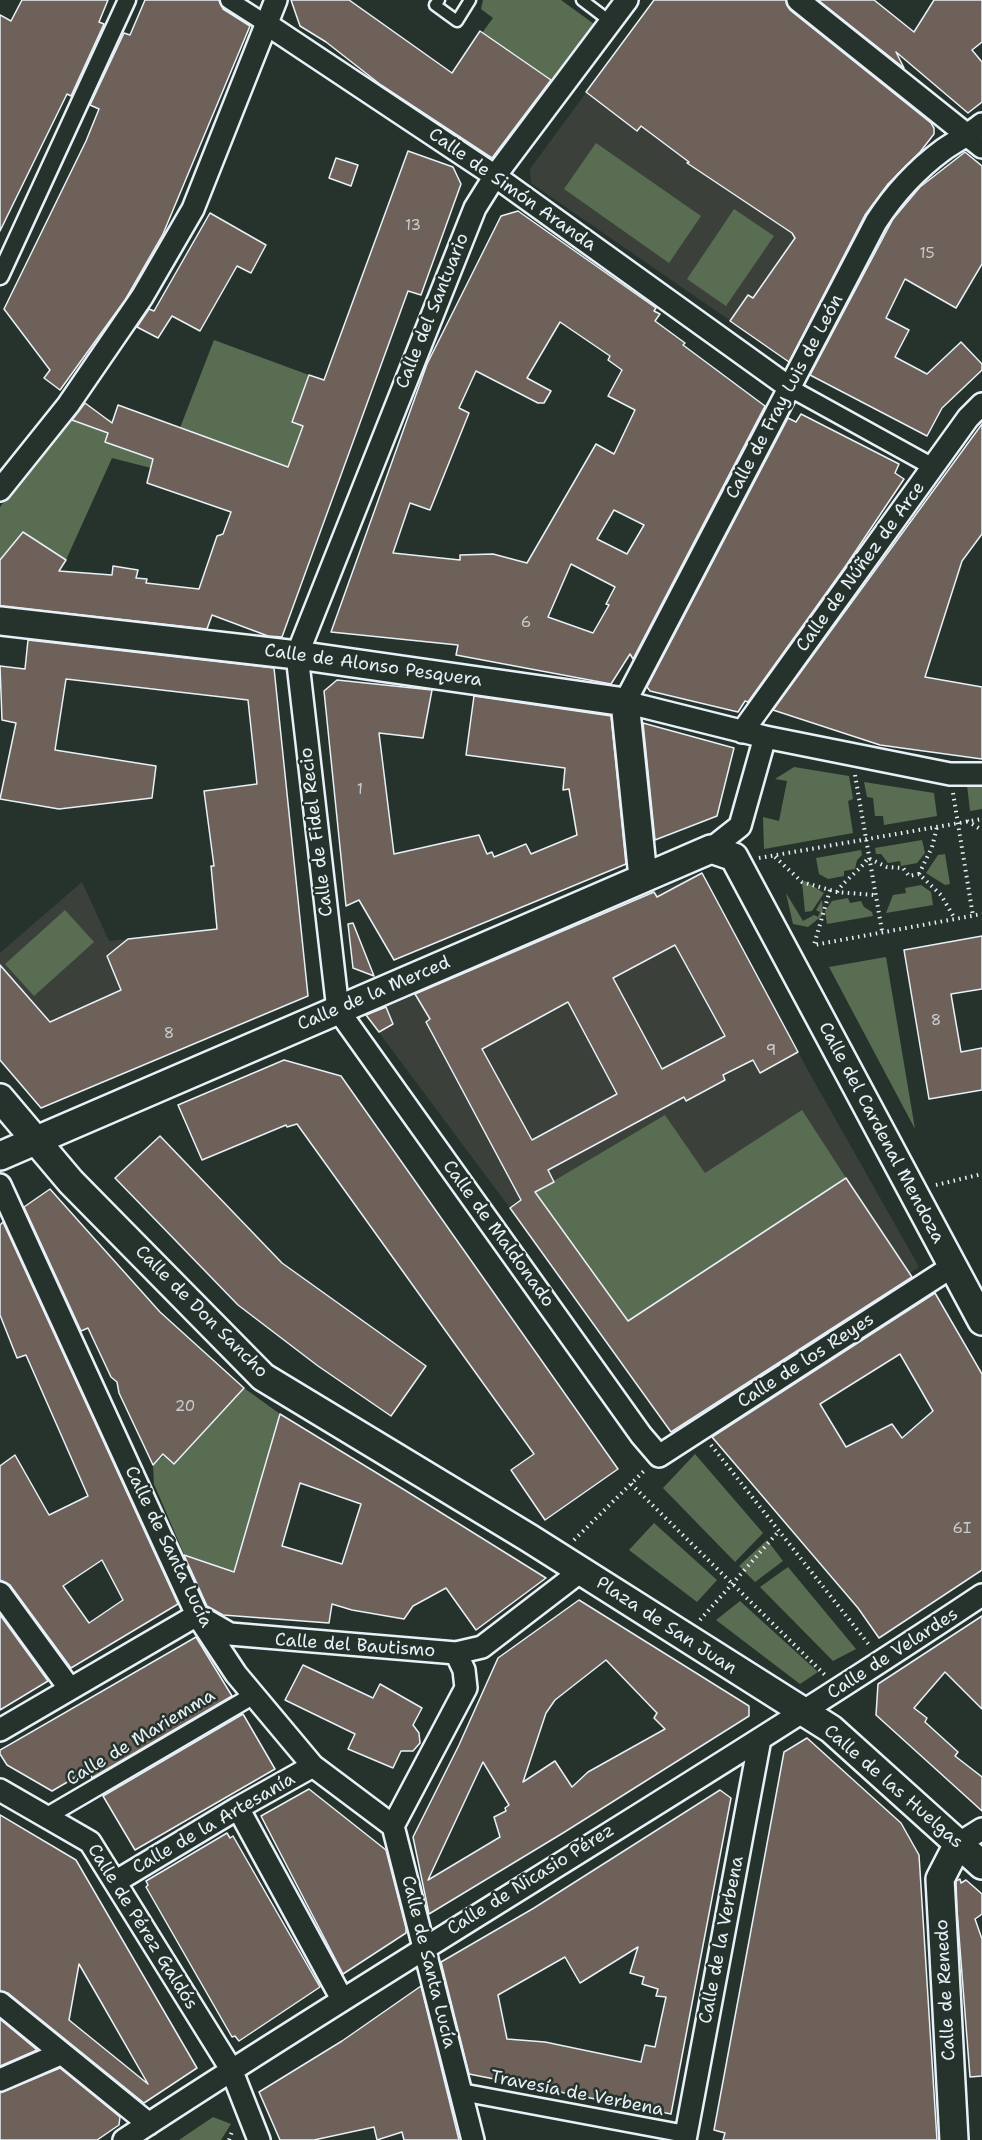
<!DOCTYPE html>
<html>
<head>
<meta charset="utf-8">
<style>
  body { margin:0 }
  canvas { display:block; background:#26332d }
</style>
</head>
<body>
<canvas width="982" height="2140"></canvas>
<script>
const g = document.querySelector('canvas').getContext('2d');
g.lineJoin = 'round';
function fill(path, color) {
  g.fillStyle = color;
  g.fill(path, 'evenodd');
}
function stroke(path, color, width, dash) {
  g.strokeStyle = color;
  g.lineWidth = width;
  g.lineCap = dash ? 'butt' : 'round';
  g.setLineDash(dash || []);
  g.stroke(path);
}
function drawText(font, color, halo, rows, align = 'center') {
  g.font = font + ' "Shantell Sans",sans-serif';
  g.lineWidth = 5;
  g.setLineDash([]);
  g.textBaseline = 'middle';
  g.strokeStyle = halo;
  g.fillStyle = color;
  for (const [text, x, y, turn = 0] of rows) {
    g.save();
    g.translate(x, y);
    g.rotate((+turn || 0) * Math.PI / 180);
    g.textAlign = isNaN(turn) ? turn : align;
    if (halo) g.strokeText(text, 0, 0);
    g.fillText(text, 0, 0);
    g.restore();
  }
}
fill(new Path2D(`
  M 627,37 L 708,41 L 890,190 L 793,364 L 531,183 L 530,169 Z
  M 702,873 L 806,1067 L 919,1267 L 671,1432 L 510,1208 L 363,1011 Z
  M 82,882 L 109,941 L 300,919 L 41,1108 L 0,1060 L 0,953 Z`), '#3b413a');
fill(new Path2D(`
  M 483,0 L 561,0 L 594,24 L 551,81 L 482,33 L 493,18 L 481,9 Z
  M 596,143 L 701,216 L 669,263 L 564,189 Z
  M 734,209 L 774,236 L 726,306 L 687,279 Z
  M 214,340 L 309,375 L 292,422 L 303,426 L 288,467 L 180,428 Z
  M 102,416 L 112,421 L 105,442 L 154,459 L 151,468 L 112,458 L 66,560 L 24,532 L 0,560 L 0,507 L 71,420 L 94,428 Z
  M 794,767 L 849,776 L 853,799 L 848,801 L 853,833 L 764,849 L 763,817 L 779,821 L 787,781 L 775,779 Z
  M 864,782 L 934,793 L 937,816 L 884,825 L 883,816 L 875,816 L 873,798 L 867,797 Z
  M 967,785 L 982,785 L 982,809 L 970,811 Z
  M 922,840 L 925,853 L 917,863 L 901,866 L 900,861 L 888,863 L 881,854 L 876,854 L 875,848 Z
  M 861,850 L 862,855 L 857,860 L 855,869 L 844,871 L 844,876 L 828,879 L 819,874 L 816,858 Z
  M 945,854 L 950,884 L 945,885 L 926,873 L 938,855 Z
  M 805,881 L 824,893 L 812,911 L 805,912 L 802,882 Z
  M 921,885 L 931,892 L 933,905 L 886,913 L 893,895 L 906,893 L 905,888 Z
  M 786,893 L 803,921 L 814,915 L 818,917 L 820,912 L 816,910 L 822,900 L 823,915 L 808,927 L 793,924 Z
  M 848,898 L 850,903 L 861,901 L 864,907 L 872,912 L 873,916 L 827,924 L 825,911 L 832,901 Z
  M 65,910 L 94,942 L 34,996 L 5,964 Z
  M 886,957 L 915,1129 L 829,967 Z
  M 802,1110 L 846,1178 L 629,1323 L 535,1192 L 665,1115 L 705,1173 Z
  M 244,1388 L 280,1414 L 234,1572 L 189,1557 L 198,1587 L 154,1484 L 153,1465 Z
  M 695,1454 L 763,1533 L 735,1562 L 663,1488 Z
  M 654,1523 L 717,1580 L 697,1602 L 629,1550 Z
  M 767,1540 L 783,1561 L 755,1582 L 739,1566 Z
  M 788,1567 L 856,1649 L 833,1661 L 760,1587 Z
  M 740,1601 L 818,1672 L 800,1684 L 716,1620 Z
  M 213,2117 L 231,2124 L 221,2140 L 179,2140 Z`), '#586d51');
const building = new Path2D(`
  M 22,0 L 108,0 L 99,22 L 104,24 L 71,96 L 67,94 L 0,231 L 0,15 L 11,21 Z
  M 145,0 L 219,0 L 223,9 L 250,26 L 163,234 L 125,300 L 60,390 L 44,378 L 50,370 L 4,309 L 86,141 L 99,109 L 90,105 L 124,33 L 130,35 Z
  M 291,0 L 349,0 L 452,73 L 480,31 L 551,80 L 492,158 L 381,85 L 326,42 L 300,26 Z
  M 654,0 L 786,0 L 790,10 L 931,123 L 934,128 L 934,134 L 920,152 L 888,184 L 865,215 L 789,362 L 730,321 L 748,295 L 753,298 L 795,238 L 792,233 L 687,163 L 689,162 L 641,126 L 637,131 L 586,92 Z
  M 818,0 L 874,0 L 914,32 L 934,0 L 982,0 L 982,42 L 972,50 L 982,62 L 982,102 L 968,113 L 896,52 L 904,68 Z
  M 408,151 L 453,167 L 461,184 L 421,295 L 408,291 L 282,637 L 268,636 L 212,615 L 207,629 L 0,606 L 0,560 L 23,532 L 66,560 L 59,571 L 112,575 L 113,566 L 138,570 L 136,578 L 147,579 L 146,583 L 199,589 L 217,536 L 223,534 L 231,512 L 147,483 L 153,459 L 105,442 L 108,433 L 72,420 L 85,403 L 112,423 L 118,405 L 288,467 L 303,426 L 292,422 L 309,375 L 324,380 Z
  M 965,152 L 982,166 L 982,264 L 956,308 L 905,279 L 886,318 L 909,330 L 895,357 L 927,374 L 961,342 L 982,364 L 982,370 L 942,408 L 927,436 L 810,375 L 893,219 L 920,187 Z
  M 336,158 L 358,165 L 351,186 L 329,178 Z
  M 518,211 L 656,308 L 654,311 L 660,314 L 655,321 L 685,343 L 683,345 L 765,406 L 633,659 L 630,654 L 611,684 L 456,655 L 458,645 L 331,632 L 427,364 L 501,216 ZM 560,322 L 610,356 L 608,360 L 622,370 L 608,396 L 635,410 L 614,454 L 596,444 L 527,563 L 493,554 L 460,555 L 460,560 L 393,553 L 410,503 L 430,510 L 469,413 L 459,408 L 476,371 L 538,403 L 544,403 L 551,391 L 527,378 ZM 614,510 L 644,525 L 627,554 L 597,539 ZM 571,564 L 615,587 L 606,604 L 609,605 L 593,633 L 548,617 Z
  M 210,213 L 266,245 L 251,273 L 237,266 L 200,331 L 172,316 L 158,338 L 137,327 L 149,309 L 154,311 Z
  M 801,414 L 899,464 L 895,473 L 904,479 L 847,564 L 748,702 L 745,701 L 738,712 L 650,691 L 647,687 L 788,418 L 796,422 Z
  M 982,424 L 982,534 L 962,561 L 925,677 L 982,687 L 982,759 L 880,745 L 773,710 Z
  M 28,640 L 274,668 L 308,996 L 41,1108 L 0,1060 L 0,965 L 50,1022 L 121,990 L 107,956 L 128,939 L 217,929 L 211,866 L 214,866 L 204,791 L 257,784 L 248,700 L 66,679 L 55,750 L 156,766 L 152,798 L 59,809 L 0,799 L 16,723 L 2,720 L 0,666 L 25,669 Z
  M 337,680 L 432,690 L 423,738 L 379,733 L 394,854 L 479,835 L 487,854 L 492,852 L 494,857 L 526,844 L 531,854 L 577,835 L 569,789 L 563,790 L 565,768 L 466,755 L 474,696 L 611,716 L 626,864 L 394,960 L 359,900 L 346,906 L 324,691 Z
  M 643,723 L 734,748 L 717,816 L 655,840 Z
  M 702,873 L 798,1052 L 760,1073 L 753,1060 L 723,1075 L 725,1080 L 686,1101 L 684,1097 L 548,1170 L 554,1182 L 535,1192 L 628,1321 L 846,1178 L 912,1277 L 671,1432 L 510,1208 L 521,1200 L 426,1022 L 430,1019 L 415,994 L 654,892 L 657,897 ZM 675,945 L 725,1036 L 662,1069 L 613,978 ZM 568,1002 L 617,1094 L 532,1140 L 482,1049 Z
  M 353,923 L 374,976 L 353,968 L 348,924 Z
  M 982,936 L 982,989 L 951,994 L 961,1052 L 982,1048 L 982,1090 L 929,1099 L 904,950 Z
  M 386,1007 L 393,1024 L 379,1032 L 366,1015 Z
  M 284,1060 L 341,1076 L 618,1469 L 545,1520 L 511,1470 L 534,1454 L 297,1124 L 287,1127 L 286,1125 L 202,1160 L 178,1105 Z
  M 160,1136 L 282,1263 L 426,1366 L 391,1416 L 318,1366 L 238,1305 L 115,1178 Z
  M 50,1189 L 160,1312 L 244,1388 L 174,1464 L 163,1454 L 153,1465 L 119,1393 L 117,1382 L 111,1377 L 88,1328 L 81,1331 L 24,1207 Z
  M 3,1222 L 178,1604 L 71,1668 L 10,1585 L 0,1580 L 0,1466 L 15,1455 L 49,1515 L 88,1496 L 26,1355 L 17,1358 L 0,1315 L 0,1225 ZM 102,1560 L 123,1600 L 89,1623 L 63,1586 Z
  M 935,1293 L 982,1374 L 982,1570 L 879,1638 L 858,1608 L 712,1437 ZM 900,1354 L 933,1411 L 902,1438 L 892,1424 L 846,1447 L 820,1404 Z
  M 280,1414 L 403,1489 L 546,1578 L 476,1630 L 446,1588 L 413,1606 L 404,1619 L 352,1610 L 332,1604 L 329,1623 L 223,1615 L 207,1606 L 184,1555 L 234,1572 ZM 300,1483 L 361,1504 L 342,1564 L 282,1546 Z
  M 579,1600 L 749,1706 L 749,1716 L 563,1833 L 429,1914 L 413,1837 L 459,1745 L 498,1658 ZM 606,1660 L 657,1713 L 654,1718 L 665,1729 L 588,1772 L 572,1787 L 555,1761 L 523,1782 L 546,1713 L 555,1700 ZM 483,1762 L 509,1805 L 505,1808 L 506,1811 L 494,1817 L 500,1837 L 428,1880 Z
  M 0,1615 L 48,1681 L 0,1710 Z
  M 982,1616 L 982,1709 L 945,1672 L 914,1708 L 927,1718 L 925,1722 L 958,1752 L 955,1756 L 982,1777 L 982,1811 L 876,1715 L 878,1684 Z
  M 196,1637 L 232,1696 L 92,1778 L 88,1770 L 52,1791 L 7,1765 L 0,1754 L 0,1750 Z
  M 303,1665 L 373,1698 L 380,1684 L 422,1708 L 413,1725 L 419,1733 L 420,1743 L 413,1751 L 401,1751 L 393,1768 L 348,1749 L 355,1734 L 285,1700 Z
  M 243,1714 L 275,1769 L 135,1850 L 103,1796 Z
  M 807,1738 L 901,1823 L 919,1855 L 937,2140 L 723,2140 L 725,2133 L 714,2130 L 784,1752 Z
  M 309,1789 L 386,1850 L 406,1928 L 406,1933 L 343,1974 L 261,1816 Z
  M 720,1790 L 731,1798 L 671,2114 L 469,2074 L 441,1962 L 534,1908 ZM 638,1947 L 630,1973 L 644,1977 L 642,1984 L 658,1989 L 656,1996 L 666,1997 L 655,2047 L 645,2045 L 641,2062 L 545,2042 L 507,2039 L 498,1995 L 565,1957 L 580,1983 Z
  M 0,1815 L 76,1860 L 197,2068 L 144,2103 L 8,1993 L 0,1991 ZM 79,1964 L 97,1995 L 148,2084 L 69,2020 Z
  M 227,1833 L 230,1838 L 233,1836 L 320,1987 L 239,2041 L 235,2036 L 232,2037 L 146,1887 L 148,1885 L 146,1881 Z
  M 960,1879 L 961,1883 L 966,1880 L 982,1894 L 982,1914 L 975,1919 L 982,1939 L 982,2076 L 970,2077 L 957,1910 L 956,1881 Z
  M 421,1986 L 459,2140 L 404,2140 L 402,2132 L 377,2140 L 374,2127 L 314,2140 L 280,2140 L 259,2092 L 342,2041 Z
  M 0,2019 L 37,2050 L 0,2066 Z
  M 60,2068 L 120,2117 L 119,2125 L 97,2140 L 0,2140 L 0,2093 Z`);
fill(building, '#6d6159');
stroke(building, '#e8f1f8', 1.5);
const service = new Path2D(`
  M 439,0 L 435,5 L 457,21 L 470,0
  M 582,0 L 611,22`);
const pedestrian = new Path2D(`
  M 229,0 L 265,23
  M 0,276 L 127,0
  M 790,388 L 933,467
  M 49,1815 L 254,1695
  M 461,2092 L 686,2134`);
const minor = new Path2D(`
  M 627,0 L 495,176 L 475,208 L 297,655 L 338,1010 L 641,1435 L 659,1456 L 953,1266
  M 798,0 L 982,147
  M 265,23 L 495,176 L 790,388
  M 982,124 C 970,134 956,141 943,150 C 916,170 894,194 876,222 L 625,702 L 765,737 L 950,774 L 982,774
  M 0,490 L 68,405 L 142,297 L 193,209 L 276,0
  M 742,732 L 968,418 L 982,404
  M 711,849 L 740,826 L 765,737
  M 0,1185 L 197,1615 L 236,1674 L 313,1766 L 393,1826 L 473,2140
  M 0,1593 L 70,1689
  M 0,1730 L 197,1615 L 230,1634 L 456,1653 L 482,1647 L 581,1571
  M 0,1790 L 90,1842 L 231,2069 L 259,2140
  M 238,1808 L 342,1999
  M 393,1826 L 466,1688 L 464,1670 L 456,1653
  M 958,1844 L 982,1829
  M 115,1882 L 238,1808 L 313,1766
  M 0,2003 L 149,2124
  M 0,2080 L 60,2054
  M 124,2140 C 407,1954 700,1783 982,1595
  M 685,2140 L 760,1739`);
const tertiary = new Path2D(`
  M 0,621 L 297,655 L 625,702 L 643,877
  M 0,1098 L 71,1182 L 263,1377 L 529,1538 L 831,1729 L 982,1865
  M 0,1156 L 711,849 L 734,857 L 982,1321
  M 954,2140 L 940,1879 L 958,1844`);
stroke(service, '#e8f1f8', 15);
stroke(pedestrian, '#e8f1f8', 21);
stroke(minor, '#e8f1f8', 26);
stroke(tertiary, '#e8f1f8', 32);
stroke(new Path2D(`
  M 855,775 L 882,931
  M 953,793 L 973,916
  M 967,821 L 982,830
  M 775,857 L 802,882 L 837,892 L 874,895
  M 759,858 L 982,819
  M 919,874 L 932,847 L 937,827
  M 830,890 L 814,945 L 982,914
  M 837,892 C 846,878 859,872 868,858 L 887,867 L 903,868 L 909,876 L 919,874 L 941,895 L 955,919
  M 936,1185 L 982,1174
  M 711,1445 L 870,1646
  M 631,1484 L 825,1675
  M 574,1540 L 646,1469
  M 700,1620 L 779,1531
  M 229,2140 L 233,2129`), '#e8f1f8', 4, [1.5, 4.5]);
stroke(service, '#26332d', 10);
stroke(pedestrian, '#26332d', 16);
stroke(minor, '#26332d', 21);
stroke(tertiary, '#26332d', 27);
drawText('15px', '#c9cdd0', null, [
  ["13",413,226],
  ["15",927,254],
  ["6",526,623],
  ["1",360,790],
  ["8",936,1021],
  ["8",169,1034],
  ["9",771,1051],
  ["20",185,1407],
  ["6I",962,1529]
]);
drawText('18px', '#e8f1f8', '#26332d', [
  ["Calle de Simón Aranda",512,190,35],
  ["Calle del Santuario",433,311,-68],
  ["Calle de Fray Luis de León",785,397,-62],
  ["Calle de Núñez de Arce",861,567,-54],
  ["Calle de Alonso Pesquera",373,666,8],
  ["Calle de Fidel Recio",317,832,-97],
  ["Calle de la Merced",374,994,-23],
  ["Calle del Cardenal Mendoza",881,1133,62],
  ["Calle de Maldonado",498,1234,54],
  ["Calle de Don Sancho",201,1312,45],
  ["Calle de los Reyes",806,1361,-33],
  ["Calle de Santa Lucía",168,1547,64],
  ["Plaza de San Juan",666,1626,33],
  ["Calle del Bautismo",355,1646,4],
  ["Calle de Velardes",893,1654,-33],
  ["Calle de Mariemma",141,1738,-31],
  ["Calle de las Huelgas",893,1787,41],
  ["Calle de la Artesanía",214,1824,-30],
  ["Calle de Nicasio Pérez",531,1880,-32],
  ["Calle de Pérez Galdós",142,1927,58],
  ["Calle de la Verbena",722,1940,-79],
  ["Calle de Santa Lucía",428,1962,76],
  ["Calle de Renedo",946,1990,-93],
  ["Travesía de Verbena",577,2094,11]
]);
</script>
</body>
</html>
